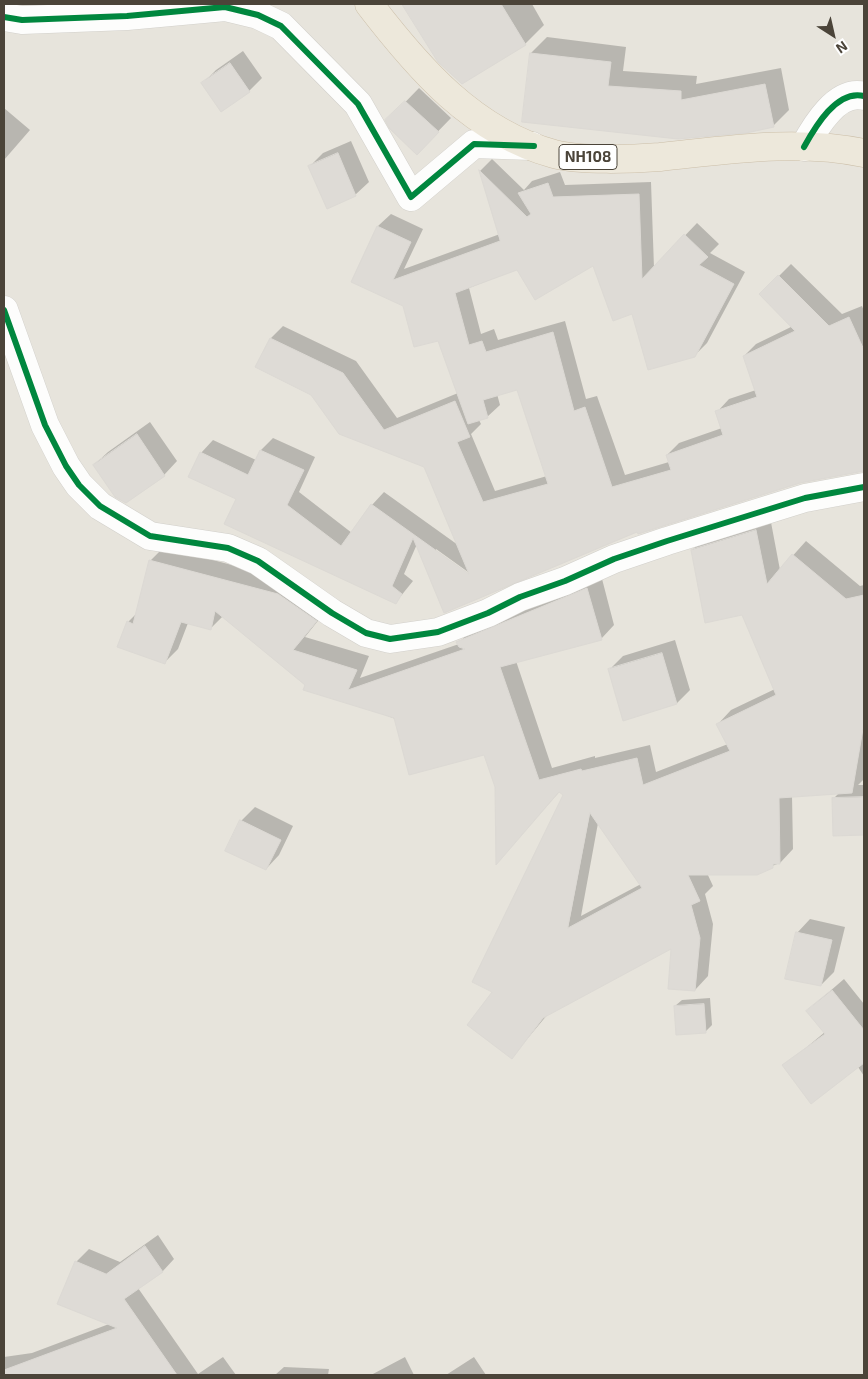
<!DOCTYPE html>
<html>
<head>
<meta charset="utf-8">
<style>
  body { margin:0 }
  #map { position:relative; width:868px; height:1379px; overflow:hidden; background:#f4f2ee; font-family:"Exo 2",sans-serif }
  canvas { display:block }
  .frame { position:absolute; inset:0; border:5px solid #4b4439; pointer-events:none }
  .north { position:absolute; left:808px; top:10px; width:50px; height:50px; -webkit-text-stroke:4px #fff; paint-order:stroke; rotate:145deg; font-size:14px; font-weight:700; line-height:20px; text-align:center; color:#4b4439 }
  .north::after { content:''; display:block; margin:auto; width:18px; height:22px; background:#4b4439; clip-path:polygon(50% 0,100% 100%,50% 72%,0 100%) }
</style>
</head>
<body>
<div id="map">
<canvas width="868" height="1379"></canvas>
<div class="frame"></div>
<div class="north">N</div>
</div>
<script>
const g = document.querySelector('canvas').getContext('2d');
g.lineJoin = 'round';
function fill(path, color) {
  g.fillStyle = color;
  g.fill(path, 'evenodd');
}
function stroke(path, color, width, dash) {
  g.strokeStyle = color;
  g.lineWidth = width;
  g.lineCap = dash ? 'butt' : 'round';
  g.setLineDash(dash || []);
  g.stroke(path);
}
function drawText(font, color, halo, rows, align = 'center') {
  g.font = font + ' "Exo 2",sans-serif';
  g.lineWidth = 4;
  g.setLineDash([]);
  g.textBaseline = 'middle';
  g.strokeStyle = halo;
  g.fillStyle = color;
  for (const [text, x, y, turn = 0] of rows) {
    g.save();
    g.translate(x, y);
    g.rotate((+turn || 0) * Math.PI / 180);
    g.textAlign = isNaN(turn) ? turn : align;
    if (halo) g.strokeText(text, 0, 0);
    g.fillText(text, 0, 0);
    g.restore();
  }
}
fill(new Path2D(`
  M 4,4 L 864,4 L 864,1375 L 4,1375 Z`), '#e7e4dc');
fill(new Path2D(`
  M 402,4 L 532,4 L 544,25 L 525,44 L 410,14 Z
  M 547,37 L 626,47 L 623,71 L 697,76 L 696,84 L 781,68 L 789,110 L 773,126 L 678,138 L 531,53 Z
  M 243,51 L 262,78 L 249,91 L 203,83 L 216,70 Z
  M 419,88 L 451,118 L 417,153 L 387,121 Z
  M 4,108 L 30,130 L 4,160 Z
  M 351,141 L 369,182 L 355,195 L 310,166 L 323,153 Z
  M 492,159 L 524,190 L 532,181 L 560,172 L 565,185 L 651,182 L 654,268 L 697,223 L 719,244 L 710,253 L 745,272 L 707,343 L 694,356 L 633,312 L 593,264 L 518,269 L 469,288 L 481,334 L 494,329 L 498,340 L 565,321 L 586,399 L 597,396 L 625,475 L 669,462 L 667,455 L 679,443 L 722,428 L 717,412 L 729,399 L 756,390 L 744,356 L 756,344 L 793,326 L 761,294 L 791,264 L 842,314 L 862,306 L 864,311 L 864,469 L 800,482 L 638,531 L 445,611 L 417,544 L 404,574 L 413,581 L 396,602 L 238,499 L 201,453 L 213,440 L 256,460 L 261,450 L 273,438 L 315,457 L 299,492 L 352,533 L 372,505 L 384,492 L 458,545 L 425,466 L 312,394 L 257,367 L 271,338 L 283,326 L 356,361 L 397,418 L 458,393 L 439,339 L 404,305 L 352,281 L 378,226 L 391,214 L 423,229 L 404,269 L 500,234 L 480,171 ZM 518,388 L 547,476 L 495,491 L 471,434 L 481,424 L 479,420 L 487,417 L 500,405 L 497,394 ZM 436,549 L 475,577 L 474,579 L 436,552 Z
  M 150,422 L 177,461 L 164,475 L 126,502 L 94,465 L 108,452 Z
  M 770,517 L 780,570 L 806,541 L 860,586 L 864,585 L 864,779 L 858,785 L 864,785 L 864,834 L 834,835 L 833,799 L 839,793 L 792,796 L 793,849 L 780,863 L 772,866 L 707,873 L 713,886 L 705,894 L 713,924 L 708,976 L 695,990 L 673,947 L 548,1014 L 512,1057 L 494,992 L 565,795 L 560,791 L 497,862 L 496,787 L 485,753 L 306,685 L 223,616 L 210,629 L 188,623 L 178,649 L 164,663 L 128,622 L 137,613 L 150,561 L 164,547 L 292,581 L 329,607 L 305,637 L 369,656 L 360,678 L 459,644 L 471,628 L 601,575 L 614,625 L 601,639 L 516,661 L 552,768 L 595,756 L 595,758 L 650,745 L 656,772 L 728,744 L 718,724 L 731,710 L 775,689 L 743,614 L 692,550 L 706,537 ZM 598,823 L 641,884 L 581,916 Z
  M 675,640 L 690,690 L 677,703 L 609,670 L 623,656 Z
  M 255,807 L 293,826 L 279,855 L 266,869 L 227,850 L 241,821 Z
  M 810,919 L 845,927 L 834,972 L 821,985 L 797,933 Z
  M 844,979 L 864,1004 L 864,1076 L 858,1067 L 784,1066 L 825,1032 L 807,1011 Z
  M 710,998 L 712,1025 L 705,1032 L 675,1006 L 682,1000 Z
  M 158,1235 L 174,1259 L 162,1272 L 138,1288 L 198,1374 L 223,1357 L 236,1375 L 4,1375 L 4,1357 L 32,1353 L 109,1324 L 76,1262 L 89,1249 L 120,1262 Z
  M 405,1357 L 414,1375 L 371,1375 Z
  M 474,1357 L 486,1375 L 446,1375 Z
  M 284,1367 L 329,1369 L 328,1375 L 275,1375 Z`), '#0003');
const building = new Path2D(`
  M 402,4 L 501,4 L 526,45 L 462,84 L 438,62 Z
  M 530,53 L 611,62 L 608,86 L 681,91 L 681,100 L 765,84 L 774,127 L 746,133 L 678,139 L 522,122 Z
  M 230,63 L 250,92 L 221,112 L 201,83 Z
  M 405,101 L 439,132 L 417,155 L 389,128 L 385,120 Z
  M 338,153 L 356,196 L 327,209 L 308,166 Z
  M 479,170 L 527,217 L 531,214 L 518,193 L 548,183 L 553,197 L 639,194 L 642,279 L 684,234 L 708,257 L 699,265 L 734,284 L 695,357 L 648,370 L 632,314 L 613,321 L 593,266 L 535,300 L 517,270 L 455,293 L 469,345 L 482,341 L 486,352 L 553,332 L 574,411 L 585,407 L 612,487 L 671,470 L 666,455 L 723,435 L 715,411 L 757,397 L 743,356 L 795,331 L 759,294 L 778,275 L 829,326 L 849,317 L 864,350 L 864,471 L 800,483 L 638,534 L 637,532 L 444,613 L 413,538 L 392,586 L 402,594 L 396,604 L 224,524 L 236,499 L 188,477 L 200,452 L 248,475 L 260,450 L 304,470 L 287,505 L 341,546 L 371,504 L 469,574 L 424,467 L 339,434 L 311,395 L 255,367 L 270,338 L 343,373 L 384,430 L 455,401 L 470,437 L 457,442 L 483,502 L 548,484 L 517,390 L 483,400 L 488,418 L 468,424 L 438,341 L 414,347 L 403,306 L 351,282 L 377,226 L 411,242 L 393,280 L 500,241 Z
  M 137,434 L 165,476 L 126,503 L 115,497 L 93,465 Z
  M 756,530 L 767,584 L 792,554 L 846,599 L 864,595 L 864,723 L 852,793 L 779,798 L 780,864 L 773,864 L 773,868 L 757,875 L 688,875 L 700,901 L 691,905 L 700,938 L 695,991 L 668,989 L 671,949 L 543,1018 L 512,1059 L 467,1025 L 492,992 L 472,982 L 563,795 L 559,792 L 496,865 L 495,787 L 484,755 L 409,775 L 394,718 L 303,690 L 305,685 L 215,611 L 211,630 L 181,622 L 165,664 L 117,647 L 127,621 L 133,624 L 149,560 L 278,594 L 317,621 L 293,650 L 357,670 L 348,690 L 465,649 L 459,647 L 456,642 L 587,588 L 602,640 L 500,667 L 539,780 L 581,769 L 582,771 L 637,758 L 643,785 L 730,751 L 716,724 L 776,695 L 742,615 L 705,623 L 691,550 ZM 590,813 L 642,888 L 568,928 Z
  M 662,653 L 677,704 L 623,721 L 608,669 Z
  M 864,797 L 864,835 L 833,836 L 832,798 Z
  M 240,820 L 281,840 L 266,870 L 225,851 Z
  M 796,932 L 832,940 L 821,986 L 785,979 Z
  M 832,990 L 864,1030 L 864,1063 L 811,1104 L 782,1065 L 825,1034 L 806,1011 Z
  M 704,1004 L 706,1033 L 676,1035 L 674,1006 Z
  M 145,1246 L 163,1272 L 124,1299 L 177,1375 L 4,1375 L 4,1370 L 117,1328 L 57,1304 L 75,1261 L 106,1274 Z`);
fill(building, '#dedbd6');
stroke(building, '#dcd9d4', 1);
const street = new Path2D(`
  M 4,17 L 22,20 L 127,16 L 225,7 L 258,15 L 281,26 L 358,104 L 411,197 L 474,144 L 532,146
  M 804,147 C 815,127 837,89 864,96
  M 4,310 L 45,425 L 66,466 L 79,485 L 100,506 L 150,536 L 228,548 L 258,561 L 332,613 L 366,633 L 390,639 L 438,632 L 488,613 L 520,597 L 565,581 L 614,559 L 667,541 L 805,498 L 864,487`);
const highway = new Path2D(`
  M 369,4 C 418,68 473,132 554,154 C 580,161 633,159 660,157 C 728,150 796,139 864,153`);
stroke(street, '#d2d0cb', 29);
stroke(highway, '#ccbfa9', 29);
stroke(street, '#fdfdfc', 28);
stroke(highway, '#ede8db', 28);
stroke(new Path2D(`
  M 4,17 L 22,20 L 127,16 L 225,7 L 258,15 L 281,26 L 358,104 L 411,197 L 474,144 L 534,146
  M 804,147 C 815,127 837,89 864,96
  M 4,310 L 45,425 L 66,466 L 79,485 L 100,506 L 150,536 L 228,548 L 258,561 L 332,613 L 366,633 L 390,639 L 438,632 L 488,613 L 520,597 L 565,581 L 614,559 L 667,541 L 805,498 L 864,487`), '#00873e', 6);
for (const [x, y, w] of [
  [588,157,58]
]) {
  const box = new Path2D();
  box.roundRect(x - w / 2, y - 12.5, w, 25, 4);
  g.fillStyle = '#fff';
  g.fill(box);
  stroke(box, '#4b4439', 1);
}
drawText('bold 15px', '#4b4439', null, [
  ["NH108",588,157]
]);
</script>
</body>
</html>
